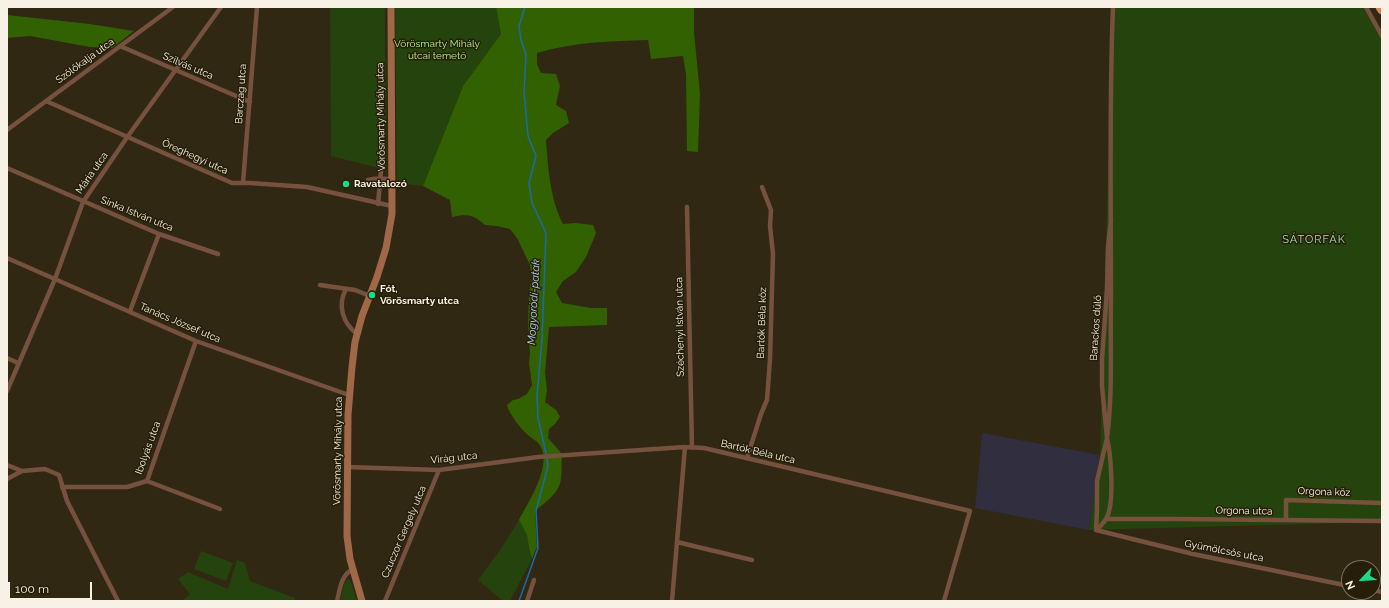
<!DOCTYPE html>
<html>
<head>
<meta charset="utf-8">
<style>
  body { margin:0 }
  #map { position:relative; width:1389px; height:608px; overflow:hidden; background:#302813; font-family:Raleway,sans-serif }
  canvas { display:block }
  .frame { position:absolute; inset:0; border:8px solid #f7f2e5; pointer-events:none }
  .north { position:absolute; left:1341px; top:560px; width:40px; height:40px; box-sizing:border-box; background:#261e09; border:1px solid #7a7361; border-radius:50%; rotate:245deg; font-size:11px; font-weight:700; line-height:16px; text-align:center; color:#f7f2e5 }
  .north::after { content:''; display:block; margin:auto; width:14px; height:18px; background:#1bd988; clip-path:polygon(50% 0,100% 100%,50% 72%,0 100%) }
  .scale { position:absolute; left:8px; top:582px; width:84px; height:18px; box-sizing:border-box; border:2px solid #f7f2e5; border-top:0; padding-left:5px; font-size:12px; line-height:14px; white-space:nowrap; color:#f7f2e5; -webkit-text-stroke:3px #261e09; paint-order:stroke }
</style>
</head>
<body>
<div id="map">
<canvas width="1389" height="608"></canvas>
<div class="frame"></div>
<div class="north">N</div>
<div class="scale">100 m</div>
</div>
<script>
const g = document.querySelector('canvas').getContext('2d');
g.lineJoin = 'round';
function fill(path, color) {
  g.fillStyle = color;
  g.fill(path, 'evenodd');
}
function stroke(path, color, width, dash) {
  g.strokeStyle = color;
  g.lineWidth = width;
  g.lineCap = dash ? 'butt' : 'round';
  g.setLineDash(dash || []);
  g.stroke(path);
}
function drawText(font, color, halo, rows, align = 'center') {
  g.font = font + ' Raleway,sans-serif';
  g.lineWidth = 3;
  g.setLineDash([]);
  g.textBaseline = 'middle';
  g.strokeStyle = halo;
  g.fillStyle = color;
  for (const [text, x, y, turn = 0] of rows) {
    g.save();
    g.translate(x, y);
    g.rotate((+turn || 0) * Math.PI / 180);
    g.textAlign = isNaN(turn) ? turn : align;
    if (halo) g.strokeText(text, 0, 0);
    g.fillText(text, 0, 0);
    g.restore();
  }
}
fill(new Path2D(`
  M 982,433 L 1100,455 L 1089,530 L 975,508 Z`), '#302e3f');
fill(new Path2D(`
  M 330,7 L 385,7 L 386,170 L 331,156 Z
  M 395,7 L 496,7 L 501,34 L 463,86 L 423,186 L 397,183 Z
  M 1113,7 L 1368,7 L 1382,32 L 1382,522 L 1089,530 L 1100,455 Z
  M 519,520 L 527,535 L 529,548 L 532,559 L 510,601 L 503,601 L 478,580 L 500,550 Z
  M 201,551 L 233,563 L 226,581 L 194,569 Z
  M 237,560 L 245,563 L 250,581 L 295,598 L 294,601 L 182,601 L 190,594 L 178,579 L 188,572 L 228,589 Z
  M 347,579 L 350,580 L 357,601 L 340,601 L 344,584 Z`), '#25430c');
fill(new Path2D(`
  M 496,7 L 694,7 L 694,32 L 700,94 L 698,152 L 687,151 L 686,74 L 683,56 L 651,59 L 648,40 C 609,41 575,42 537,53 L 537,64 L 541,73 L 556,74 L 560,86 L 556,105 L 566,111 L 569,123 L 553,133 L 546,140 C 548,167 550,199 563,224 L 576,223 L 593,225 L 596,233 L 586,257 L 576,272 L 563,281 L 556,292 L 562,303 L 591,308 L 607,308 L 607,325 L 549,327 L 545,373 L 547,390 L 545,402 L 556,410 L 560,417 L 555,424 L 549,429 L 548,438 L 562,454 C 561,462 563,478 559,486 C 555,496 543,504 535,511 L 537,547 L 532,559 L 529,548 L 527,535 L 519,520 C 529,501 557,459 536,441 C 533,439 530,437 528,435 C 521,429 509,414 507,405 L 513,400 L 518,399 L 527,394 L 532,385 L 529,363 L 530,353 L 528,326 L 529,293 L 532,278 L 530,265 L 517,238 L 510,229 L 497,226 L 485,225 C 473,214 467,214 452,217 L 450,200 L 423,186 L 463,86 L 501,34 Z
  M 7,15 L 90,24 L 134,31 L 112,48 L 90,47 L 30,36 L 7,38 Z`), '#326101');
stroke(new Path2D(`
  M 519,601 L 538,548 L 536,511 L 548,466 L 547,458 L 538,418 L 537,396 L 542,339 L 546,233 L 532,203 L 529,183 L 536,156 L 528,136 L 524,92 L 526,55 L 521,40 L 519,26 L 525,7`), '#1c6aab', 1.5);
stroke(new Path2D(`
  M 1366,7 L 1382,36
  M 120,46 L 250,102
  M 46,101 L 232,183 L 250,183 L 307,187 L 392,206
  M 7,130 L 173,7
  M 7,168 L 159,234 L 218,254
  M 368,180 C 377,177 383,179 392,179
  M 243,183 L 257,7
  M 378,204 L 381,171
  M 687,207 L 692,448
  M 1111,219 L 1108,247 L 1107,289 L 1102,359 L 1102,386 L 1107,438 C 1113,392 1110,345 1111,298 C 1111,201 1109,104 1113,7
  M 7,258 L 196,341 L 349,395
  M 320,285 L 355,290 L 370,296
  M 346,289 C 337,306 343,323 357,334
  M 130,311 L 159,234
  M 7,358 L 18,363
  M 7,391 L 55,279 L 83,202 L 128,136 L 221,7
  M 1107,438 C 1111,455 1115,504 1106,519 C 1104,523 1099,527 1096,530 L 1097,510 L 1097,481 Z
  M 747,458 L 761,414 L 767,400 L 770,359 L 773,254 L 770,226 L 771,210 L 762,187
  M 7,465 L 22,471 L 45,469 L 59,475 L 67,501 L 118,601
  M 347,467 L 439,470 L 538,457 L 685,447 L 704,448 L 970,511 L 944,601
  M 7,479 L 22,471
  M 147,481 L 220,509
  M 62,487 L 127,487 L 147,481 L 196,341
  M 1106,519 L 1175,519 L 1382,521
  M 1286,520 L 1286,500 L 1382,503
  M 1096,530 L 1193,554 L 1349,586
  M 677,542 L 752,560
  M 1373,590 L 1382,592
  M 337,601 C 340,589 341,575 353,569
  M 385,601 L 439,470
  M 527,601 L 534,580
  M 672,601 L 685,447`), '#76513e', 4.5);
stroke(new Path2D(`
  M 362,601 L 350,559 L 347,536 L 348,415 L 352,367 L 355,342 L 362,316 L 377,277 L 386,248 L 392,214 L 391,7`), '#a06748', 7);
stroke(new Path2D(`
  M 1380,7 L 1382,10`), '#de8555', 9);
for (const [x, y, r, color] of [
  [346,184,4,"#1bd988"],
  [372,295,4,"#1bd988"]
]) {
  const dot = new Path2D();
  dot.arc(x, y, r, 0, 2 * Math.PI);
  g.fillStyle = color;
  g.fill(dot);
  stroke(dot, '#261e09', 1.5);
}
drawText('10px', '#b0f385', '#261e09', [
  ["Vörösmarty Mihály",437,44],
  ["utcai temető",437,56]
]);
drawText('10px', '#f7f2e5', '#261e09', [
  ["Szőlőkalja utca",85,61,-36],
  ["Szilvás utca",188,66,23],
  ["Barczag utca",241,94,-86],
  ["Vörösmarty Mihály utca",381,117,-91],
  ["Öreghegyi utca",195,157,24],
  ["Mária utca",92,173,-55],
  ["Sinka István utca",137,214,22],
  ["Tanács József utca",180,323,23],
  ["Bartók Béla köz",762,323,-88],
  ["Széchenyi István utca",680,327,-91],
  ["Barackos dűlő",1096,328,-86],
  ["Ibolyás utca",148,448,-70],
  ["Vörösmarty Mihály utca",338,451,-89],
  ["Bartók Béla utca",758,452,13],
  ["Virág utca",454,458,-6],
  ["Orgona köz",1324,492,2],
  ["Orgona utca",1244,511,1],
  ["Czuczor Gergely utca",404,532,-67],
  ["Gyümölcsös utca",1224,551,11]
]);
drawText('bold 10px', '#f7f2e5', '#261e09', [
  ["Ravatalozó",354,184],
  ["Fót,",380,289],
  ["Vörösmarty utca",380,301]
], 'left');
g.letterSpacing = '1px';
drawText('11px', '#96e3b5', '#261e09', [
  ["SÁTORFÁK",1314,240]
]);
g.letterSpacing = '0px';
drawText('italic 11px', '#b2d5f9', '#261e09', [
  ["Mogyoródi-patak",534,302,-87]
]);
</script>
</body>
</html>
